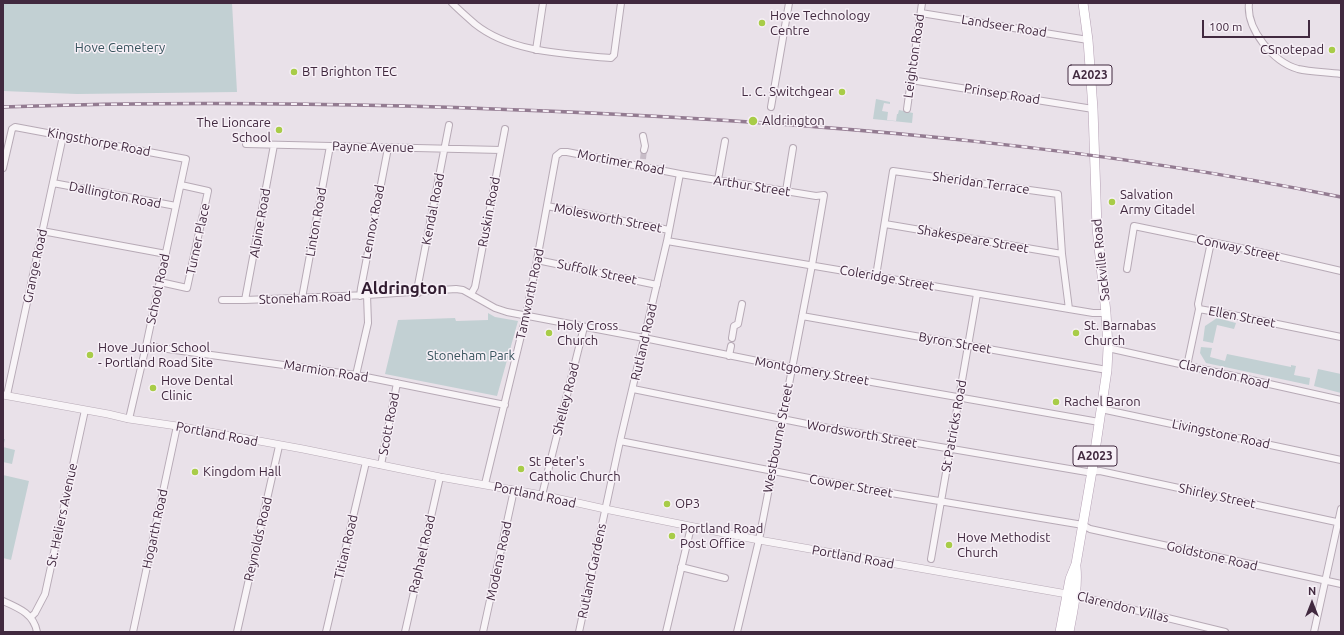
<!DOCTYPE html>
<html>
<head>
<meta charset="utf-8">
<style>
  body { margin:0 }
  #map { position:relative; width:1344px; height:635px; overflow:hidden; background:#e9e1e9; font-family:Ubuntu,sans-serif }
  canvas { display:block }
  .frame { position:absolute; inset:0; border:4px solid #41293f; pointer-events:none }
  .north { position:absolute; left:1292px; top:583px; width:40px; height:40px; -webkit-text-stroke:3px #f7f0f7; paint-order:stroke; rotate:0deg; font-size:11px; font-weight:700; line-height:16px; text-align:center; color:#41293f }
  .north::after { content:''; display:block; margin:auto; width:14px; height:18px; background:#41293f; clip-path:polygon(50% 0,100% 100%,50% 72%,0 100%) }
  .scale { position:absolute; left:1202px; top:20px; width:108px; height:18px; box-sizing:border-box; border:2px solid #41293f; border-top:0; padding-left:5px; font-size:12px; line-height:14px; white-space:nowrap; color:#41293f; -webkit-text-stroke:3px #f7f0f7; paint-order:stroke }
</style>
</head>
<body>
<div id="map">
<canvas width="1344" height="635"></canvas>
<div class="frame"></div>
<div class="north">N</div>
<div class="scale">100 m</div>
</div>
<script>
const g = document.querySelector('canvas').getContext('2d');
g.lineJoin = 'round';
function fill(path, color) {
  g.fillStyle = color;
  g.fill(path, 'evenodd');
}
function stroke(path, color, width, dash) {
  g.strokeStyle = color;
  g.lineWidth = width;
  g.lineCap = dash ? 'butt' : 'round';
  g.setLineDash(dash || []);
  g.stroke(path);
}
function drawText(font, color, halo, rows, align = 'center') {
  g.font = font + ' Ubuntu,sans-serif';
  g.lineWidth = 3;
  g.setLineDash([]);
  g.textBaseline = 'middle';
  g.strokeStyle = halo;
  g.fillStyle = color;
  for (const [text, x, y, turn = 0] of rows) {
    g.save();
    g.translate(x, y);
    g.rotate((+turn || 0) * Math.PI / 180);
    g.textAlign = isNaN(turn) ? turn : align;
    if (halo) g.strokeText(text, 0, 0);
    g.fillText(text, 0, 0);
    g.restore();
  }
}
fill(new Path2D(`
  M 3,3 L 232,3 L 237,92 L 77,94 L 3,91 Z
  M 876,99 L 890,102 L 890,104 L 884,103 L 882,111 L 888,112 L 887,120 L 896,121 L 897,114 L 898,114 L 899,110 L 913,113 L 912,123 L 873,119 Z
  M 488,313 L 495,317 L 518,321 L 497,396 L 385,374 L 398,320 L 455,318 L 456,321 L 488,320 Z
  M 1217,318 L 1236,323 L 1234,329 L 1217,325 L 1213,343 L 1203,341 L 1205,326 Z
  M 1201,347 L 1212,348 L 1210,357 L 1225,361 L 1227,354 L 1291,367 L 1291,365 L 1296,366 L 1294,375 L 1310,378 L 1309,385 L 1206,363 L 1200,353 Z
  M 1318,369 L 1341,374 L 1341,393 L 1314,386 Z
  M 3,439 L 5,439 L 3,447 L 15,450 L 12,464 L 3,462 Z
  M 3,475 L 29,481 L 11,560 L 3,558 Z`), '#c2d0d3');
stroke(new Path2D(`
  M 643,159 L 644,150`), '#c7bcc7', 6, [6, 3]);
const minor = new Path2D(`
  M 452,3 C 459,10 467,17 475,24 C 511,53 567,54 611,58 L 614,55 L 621,3
  M 1249,3 C 1246,29 1273,62 1298,69 C 1311,72 1327,72 1341,74
  M 921,13 L 1088,40
  M 536,50 L 543,3
  M 911,80 L 1093,109
  M 771,107 L 789,3
  M 907,109 L 922,3
  M 643,136 L 645,146 L 644,150
  M 246,144 L 501,150
  M 3,168 L 12,129 L 15,127 L 186,159 L 146,346 L 129,419
  M 718,180 L 725,141
  M 53,183 L 176,206
  M 786,191 L 793,148
  M 547,206 L 669,230
  M 885,224 L 1062,254
  M 42,231 L 166,254
  M 667,241 L 1069,309 L 1093,313 L 1106,313
  M 537,260 L 657,285
  M 1127,269 L 1134,226 L 1255,251 L 1341,271
  M 876,276 L 893,171 L 1058,194 L 1062,254 L 1069,309
  M 160,282 L 187,288 L 208,191 L 181,185
  M 418,293 L 418,285 L 449,125
  M 471,294 L 475,287 L 505,129
  M 360,296 L 361,288 L 388,148
  M 302,298 L 330,146
  M 222,300 L 245,300 L 367,295 L 456,289 L 463,290 L 495,308 L 507,312 L 644,338 L 792,368 L 1099,422
  M 245,300 L 274,145
  M 1199,309 L 1198,304 L 1211,242
  M 802,316 L 1107,370
  M 732,338 L 734,326 L 738,324 L 742,304
  M 146,346 L 356,375 L 505,405
  M 1108,348 L 1341,400
  M 729,356 L 731,346
  M 1187,366 L 1199,309 L 1238,316 L 1341,337
  M 356,375 L 368,323 L 367,295
  M 633,389 L 817,426 L 1087,472 L 1100,471 L 1341,523
  M 7,395 L 63,136
  M 1101,409 L 1341,460
  M 620,441 L 855,487 L 1083,525 L 1090,529 L 1341,584
  M 381,465 L 397,383
  M 485,484 L 526,315 L 537,260 L 556,156 L 561,152 L 567,152 L 680,174 L 816,196 L 824,195 L 812,265 L 759,540 L 737,632
  M 542,495 L 584,327
  M 931,559 L 977,294
  M 681,567 L 725,578
  M 1073,595 L 1225,632
  M 3,601 C 19,608 34,614 37,632
  M 31,617 L 35,613 L 45,594 L 85,410
  M 133,632 L 177,426
  M 237,632 L 279,446
  M 326,632 L 366,462
  M 405,632 L 440,477
  M 483,632 L 514,490
  M 579,632 L 620,441 L 667,241 L 680,174
  M 666,632 L 691,527
  M 1314,632 L 1341,509`);
const tertiary = new Path2D(`
  M 3,395 L 108,414 L 129,419 L 177,426 L 303,449 L 440,477 L 542,495 L 605,509 L 759,540 L 1067,594`);
const primary = new Path2D(`
  M 1060,632 L 1070,579 L 1076,564 L 1092,471 L 1107,370 L 1108,348 L 1106,313 L 1097,228 L 1093,109 L 1088,40 L 1083,3
  M 1069,632 C 1073,610 1078,589 1076,567`);
stroke(minor, '#b7aab6', 8);
stroke(tertiary, '#b7aab6', 8);
stroke(primary, '#b5a0b4', 10);
stroke(minor, '#f8f4f7', 6);
stroke(tertiary, '#f8f4f7', 7);
stroke(primary, '#fff', 9);
const rail = new Path2D(`
  M 3,107 C 206,100 408,104 611,114 C 856,126 1100,148 1341,197`);
stroke(rail, '#937b91', 3.5);
stroke(rail, '#f7f0f7', 2, [6]);
for (const [x, y, r, color] of [
  [762,23,4,"#a8cc48"],
  [1332,50,4,"#a8cc48"],
  [294,72,4,"#a8cc48"],
  [842,92,4,"#a8cc48"],
  [753,121,5,"#a8cc48"],
  [279,130,4,"#a8cc48"],
  [1112,202,4,"#a8cc48"],
  [549,333,4,"#a8cc48"],
  [1076,333,4,"#a8cc48"],
  [90,355,4,"#a8cc48"],
  [153,388,4,"#a8cc48"],
  [1056,402,4,"#a8cc48"],
  [521,469,4,"#a8cc48"],
  [195,472,4,"#a8cc48"],
  [667,504,4,"#a8cc48"],
  [672,536,4,"#a8cc48"],
  [949,545,4,"#a8cc48"]
]) {
  const dot = new Path2D();
  dot.arc(x, y, r, 0, 2 * Math.PI);
  g.fillStyle = color;
  g.fill(dot);
  stroke(dot, '#f7f0f7', 1.5);
}
for (const [x, y, w] of [
  [1090,75,44],
  [1095,456,44]
]) {
  const box = new Path2D();
  box.roundRect(x - w / 2, y - 10, w, 20, 3);
  g.fillStyle = '#f7f0f7';
  g.fill(box);
  stroke(box, '#41293f', 1);
}
drawText('bold 12px', '#41293f', null, [
  ["A2023",1090,75],
  ["A2023",1095,456]
]);
drawText('13px', '#41293f', '#f7f0f7', [
  ["Hove Technology",770,16],
  ["Centre",770,31],
  ["CSnotepad",1324,50,"right"],
  ["BT Brighton TEC",302,72],
  ["L. C. Switchgear",834,92,"right"],
  ["Aldrington",762,121],
  ["The Lioncare",271,123,"right"],
  ["School",271,138,"right"],
  ["Salvation",1120,195],
  ["Army Citadel",1120,210],
  ["Holy Cross",557,326],
  ["Church",557,341],
  ["St. Barnabas",1084,326],
  ["Church",1084,341],
  ["Hove Junior School",98,348],
  ["- Portland Road Site",98,363],
  ["Hove Dental",161,381],
  ["Clinic",161,396],
  ["Rachel Baron",1064,402],
  ["St Peter's",529,462],
  ["Catholic Church",529,477],
  ["Kingdom Hall",203,472],
  ["OP3",675,504],
  ["Portland Road",680,529],
  ["Post Office",680,544],
  ["Hove Methodist",957,538],
  ["Church",957,553]
], 'left');
drawText('13px', '#41293f', '#f7f0f7', [
  ["Landseer Road",1004,26,9],
  ["Leighton Road",914,56,-82],
  ["Prinsep Road",1002,94,9],
  ["Kingsthorpe Road",99,142,11],
  ["Payne Avenue",373,147,1],
  ["Mortimer Road",621,162,11],
  ["Sheridan Terrace",981,183,8],
  ["Arthur Street",752,186,9],
  ["Dallington Road",115,195,11],
  ["Kendal Road",433,209,-79],
  ["Ruskin Road",489,212,-79],
  ["Molesworth Street",608,218,11],
  ["Linton Road",316,222,-80],
  ["Lennox Road",373,222,-79],
  ["Alpine Road",260,223,-80],
  ["Turner Place",198,239,-78],
  ["Shakespeare Street",973,239,10],
  ["Conway Street",1238,248,12],
  ["Sackville Road",1101,260,-96],
  ["Grange Road",35,266,-78],
  ["Suffolk Street",597,272,12],
  ["Coleridge Street",887,278,10],
  ["School Road",158,289,-78],
  ["Tamworth Road",530,294,-78],
  ["Stoneham Road",305,298,-2],
  ["Ellen Street",1242,317,11],
  ["Rutland Road",644,342,-77],
  ["Byron Street",955,343,10],
  ["Marmion Road",326,371,9],
  ["Montgomery Street",812,371,10],
  ["Clarendon Road",1224,374,13],
  ["Shelley Road",566,399,-76],
  ["Scott Road",389,424,-79],
  ["St Patricks Road",954,426,-80],
  ["Portland Road",217,434,11],
  ["Wordsworth Street",862,434,10],
  ["Livingstone Road",1221,434,12],
  ["Westbourne Street",778,438,-79],
  ["Cowper Street",851,486,10],
  ["Portland Road",535,495,12],
  ["Shirley Street",1217,496,12],
  ["St. Heliers Avenue",62,515,-78],
  ["Hogarth Road",155,529,-78],
  ["Reynolds Road",258,539,-77],
  ["Titian Road",346,547,-77],
  ["Raphael Road",422,554,-77],
  ["Goldstone Road",1212,556,13],
  ["Portland Road",853,557,10],
  ["Modena Road",499,561,-78],
  ["Rutland Gardens",592,571,-78],
  ["Clarendon Villas",1123,607,14]
]);
drawText('13px', '#37535c', '#f7f0f7', [
  ["Hove Cemetery",120,48],
  ["Stoneham Park",471,356]
]);
drawText('bold 17px', '#311c30', '#f7f0f7', [
  ["Aldrington",404,288]
]);
</script>
</body>
</html>
